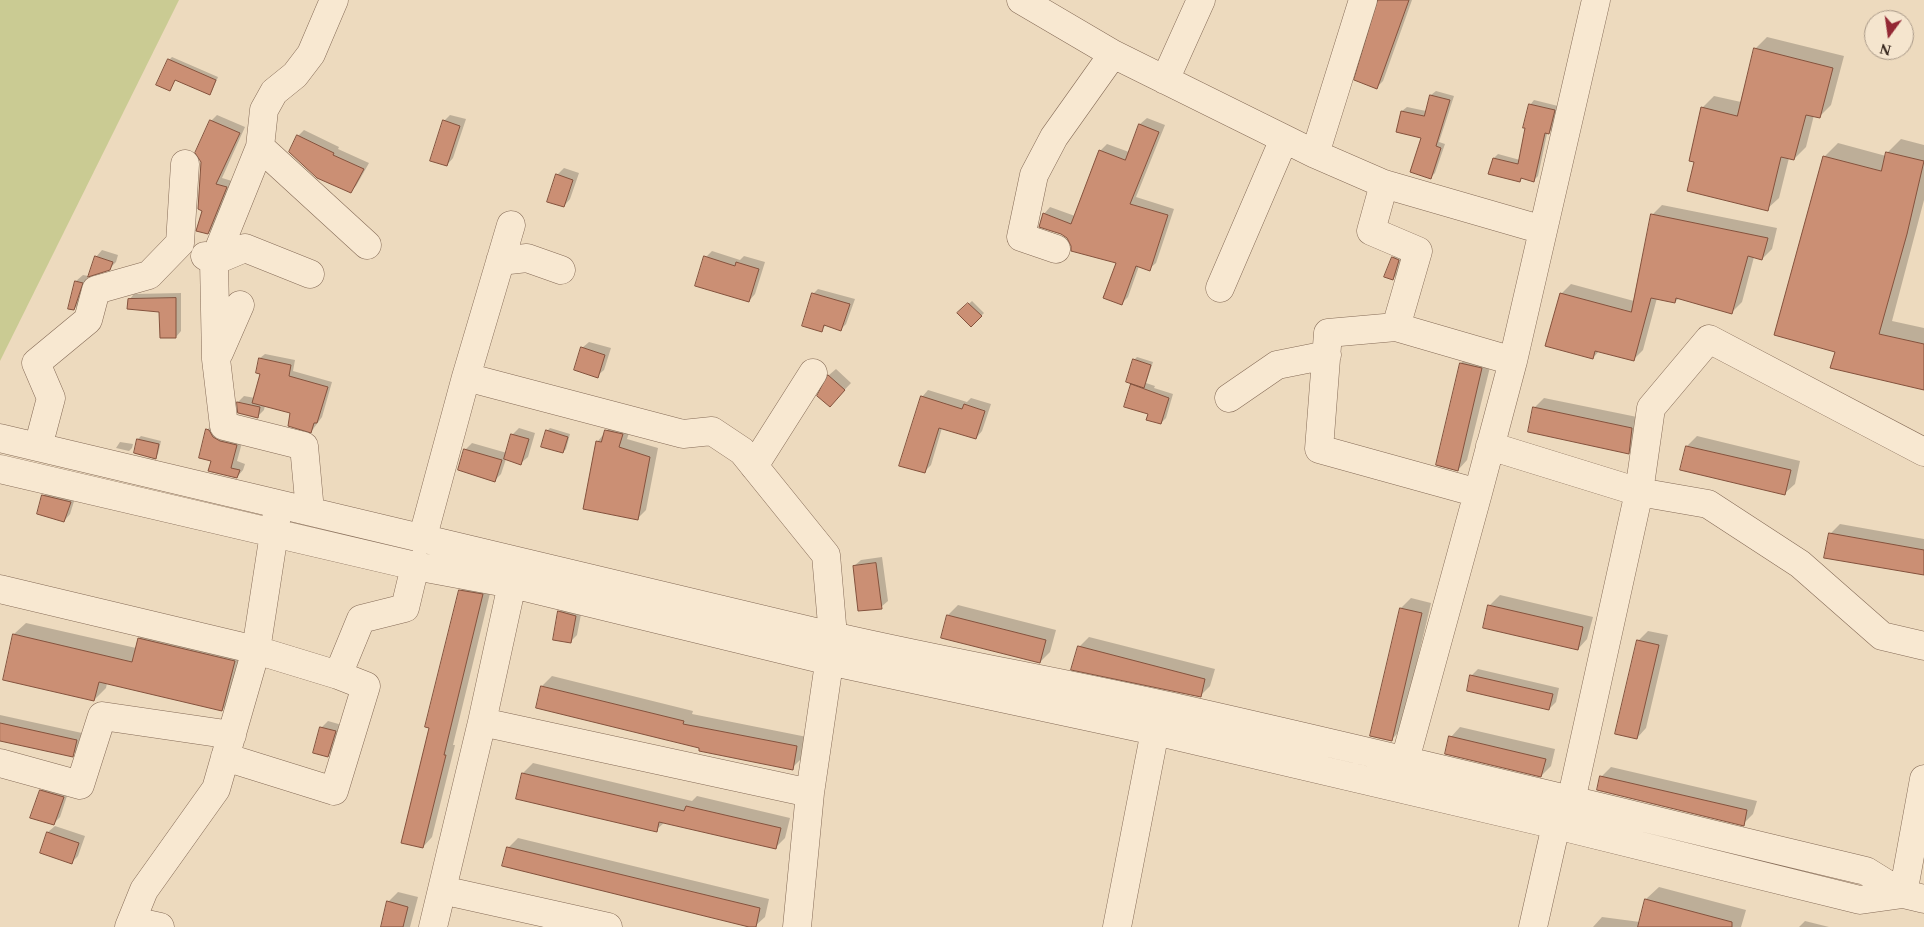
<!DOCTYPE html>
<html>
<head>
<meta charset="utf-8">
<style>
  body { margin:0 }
  #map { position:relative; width:1924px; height:927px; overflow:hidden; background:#eddabe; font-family:Spectral,serif }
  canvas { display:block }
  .north { position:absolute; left:1864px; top:10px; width:50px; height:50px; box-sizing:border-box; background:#f5e5ce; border:1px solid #a89887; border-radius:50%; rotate:194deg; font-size:14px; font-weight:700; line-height:20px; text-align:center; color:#35251c }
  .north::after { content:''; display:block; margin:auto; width:18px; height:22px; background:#932834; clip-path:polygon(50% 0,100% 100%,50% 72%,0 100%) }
</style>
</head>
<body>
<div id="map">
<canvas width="1924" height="927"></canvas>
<div class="north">N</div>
</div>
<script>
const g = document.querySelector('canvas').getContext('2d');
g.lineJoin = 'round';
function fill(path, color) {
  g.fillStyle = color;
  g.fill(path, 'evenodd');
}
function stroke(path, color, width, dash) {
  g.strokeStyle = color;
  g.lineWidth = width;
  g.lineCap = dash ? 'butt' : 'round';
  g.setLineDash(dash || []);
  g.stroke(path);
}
fill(new Path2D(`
  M 0,0 L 179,0 L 0,361 Z`), '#cacb93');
fill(new Path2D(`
  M 1379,0 L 1412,0 L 1383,81 L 1377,87 Z
  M 1767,37 L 1844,56 L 1831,105 L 1819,117 L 1814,115 L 1806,147 L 1794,159 L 1789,158 L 1779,198 L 1767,209 L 1696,161 L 1702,108 L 1714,96 L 1741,102 L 1755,49 Z
  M 172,57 L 218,77 L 212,91 L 209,94 L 176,79 L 170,90 L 169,60 Z
  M 1436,91 L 1454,96 L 1439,142 L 1445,144 L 1435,173 L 1431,177 L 1423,138 L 1397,131 L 1402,111 L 1407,107 L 1426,111 L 1431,95 Z
  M 1534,100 L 1558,106 L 1553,129 L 1547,134 L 1538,176 L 1534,180 L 1523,178 L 1519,181 L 1494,158 L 1498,154 L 1520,160 L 1530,105 Z
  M 217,115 L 245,127 L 222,178 L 232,181 L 214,227 L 208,233 L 203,210 L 211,121 Z
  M 450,115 L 466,119 L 453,158 L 447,165 L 444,121 Z
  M 1147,118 L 1165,125 L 1136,197 L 1174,209 L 1156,263 L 1149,269 L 1139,266 L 1128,297 L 1121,304 L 1118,262 L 1068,238 L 1044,214 L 1050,207 L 1075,216 L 1100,151 L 1107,144 L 1129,152 L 1140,124 Z
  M 304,130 L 339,147 L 338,149 L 369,163 L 356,186 L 350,192 L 298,136 Z
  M 1901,139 L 1924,145 L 1924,200 L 1892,321 L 1924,328 L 1924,389 L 1837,351 L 1824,157 L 1838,143 L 1886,156 L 1888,152 Z
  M 564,168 L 579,173 L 570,199 L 564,206 L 557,175 Z
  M 1662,205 L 1777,228 L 1772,249 L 1762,259 L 1754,257 L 1742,302 L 1732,312 L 1679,298 L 1675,302 L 1657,298 L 1643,350 L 1633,360 L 1599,351 L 1593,358 L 1561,294 L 1571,284 L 1634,301 L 1652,215 Z
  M 102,250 L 118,255 L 116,262 L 109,269 L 96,257 Z
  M 712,251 L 740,260 L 744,256 L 765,262 L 755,294 L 749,301 L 706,257 Z
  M 1399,251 L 1405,253 L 1399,272 L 1393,279 L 1393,257 Z
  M 83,275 L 88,276 L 81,302 L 74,309 L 76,281 Z
  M 818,289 L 855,299 L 846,324 L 841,329 L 826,325 L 821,330 L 813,294 Z
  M 181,293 L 181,331 L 176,337 L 160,311 L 129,300 L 134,294 Z
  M 972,301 L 984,313 L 971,326 L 959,313 Z
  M 589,342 L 611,348 L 604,370 L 597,376 L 582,348 Z
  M 1471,353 L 1492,359 L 1467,460 L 1458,470 L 1461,363 Z
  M 265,354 L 295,360 L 293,371 L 332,382 L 322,417 L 311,432 L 292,413 L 265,405 L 264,410 L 257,417 L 239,412 L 238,402 L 244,396 L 255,398 L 262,373 L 260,358 Z
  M 1137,357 L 1153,362 L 1146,383 L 1155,386 L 1154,388 L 1173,394 L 1166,418 L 1161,423 L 1149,413 L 1132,385 L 1134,383 L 1134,360 Z
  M 836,369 L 851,383 L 836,399 L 819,396 L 829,375 Z
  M 928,390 L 967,402 L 971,398 L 991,404 L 982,431 L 976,438 L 942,428 L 931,465 L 924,472 L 922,397 Z
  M 1544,398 L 1642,418 L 1638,442 L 1628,452 L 1534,408 Z
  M 614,422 L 631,426 L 627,439 L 658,448 L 646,510 L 637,519 L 584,508 L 598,441 Z
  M 214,423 L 243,439 L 237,461 L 245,464 L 243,470 L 237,477 L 213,460 L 207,430 Z
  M 519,428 L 535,433 L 528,457 L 521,463 L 506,459 L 501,474 L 495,480 L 459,470 L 466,449 L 472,443 L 507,453 L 512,435 Z
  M 550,428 L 570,434 L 566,449 L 563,452 L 547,431 Z
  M 141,436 L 161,441 L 158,454 L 155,457 L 138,439 Z
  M 1697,436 L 1800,461 L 1795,484 L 1785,493 L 1687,446 Z
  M 120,442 L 133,444 L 132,448 L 129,451 L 116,448 Z
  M 50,489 L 76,495 L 70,514 L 64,521 L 44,496 Z
  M 1840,524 L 1924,539 L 1924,574 L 1830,534 Z
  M 882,557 L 888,601 L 881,607 L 854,566 L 861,560 Z
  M 470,581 L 492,585 L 453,745 L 455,745 L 432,837 L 423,847 L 431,727 L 460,591 Z
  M 1500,595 L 1593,617 L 1587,639 L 1578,649 L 1485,627 L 1490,605 Z
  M 1411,598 L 1431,603 L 1401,730 L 1391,740 L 1401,608 Z
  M 958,605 L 1056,630 L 1050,652 L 1040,662 L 948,615 Z
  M 566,606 L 582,609 L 577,635 L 570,642 L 560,612 Z
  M 26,623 L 136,648 L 139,638 L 150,627 L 246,649 L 234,698 L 222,710 L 107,683 L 106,688 L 94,700 L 14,634 Z
  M 1648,631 L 1668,635 L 1646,728 L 1637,738 L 1638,641 Z
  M 1089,637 L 1215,669 L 1210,686 L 1200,696 L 1079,647 Z
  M 1478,669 L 1559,688 L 1556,702 L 1549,709 L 1472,675 Z
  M 552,676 L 693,711 L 692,714 L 807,737 L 802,758 L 792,768 L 701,747 L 542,686 Z
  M 0,715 L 82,733 L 79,749 L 72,755 L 0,740 Z
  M 328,721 L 342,725 L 334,749 L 328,756 L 321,728 Z
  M 1460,727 L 1555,749 L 1551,766 L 1541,776 L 1451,737 Z
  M 533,763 L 692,801 L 697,796 L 790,818 L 785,838 L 775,848 L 665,822 L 656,830 L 517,798 L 523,773 Z
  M 1611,767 L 1757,801 L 1753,814 L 1743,824 L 1601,777 Z
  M 47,784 L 69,790 L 60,817 L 53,824 L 41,791 Z
  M 55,826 L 85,836 L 78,856 L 72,862 L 42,852 L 48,832 Z
  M 518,838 L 769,899 L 765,917 L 754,927 L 508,848 Z
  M 1659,887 L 1746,910 L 1741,927 L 1593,927 L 1602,917 L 1640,922 L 1646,899 Z
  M 398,892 L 418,897 L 410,927 L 382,927 L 388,902 Z
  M 1805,921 L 1829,927 L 1799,927 Z`), '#0003');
const building = new Path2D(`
  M 1378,0 L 1409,0 L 1377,89 L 1354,80 Z
  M 1754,48 L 1833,68 L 1820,118 L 1806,115 L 1794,160 L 1781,157 L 1768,211 L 1687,191 L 1694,162 L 1689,161 L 1701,107 L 1737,116 Z
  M 168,59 L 216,80 L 210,95 L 175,80 L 170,91 L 156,85 Z
  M 1430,95 L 1450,100 L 1436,146 L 1441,148 L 1431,179 L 1410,172 L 1421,138 L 1396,132 L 1401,111 L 1424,116 Z
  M 1529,104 L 1555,110 L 1549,134 L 1545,133 L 1534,182 L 1521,178 L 1520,182 L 1488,174 L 1493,158 L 1518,164 L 1525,128 L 1523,128 Z
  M 210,120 L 240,133 L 216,184 L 227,187 L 208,234 L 196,231 L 202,211 L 198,209 L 201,162 L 195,153 Z
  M 443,120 L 460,126 L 447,166 L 430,161 Z
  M 1139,124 L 1159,132 L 1130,204 L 1168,215 L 1150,271 L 1136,266 L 1122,305 L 1103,298 L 1116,263 L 1071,251 L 1071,246 L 1067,238 L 1061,234 L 1039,227 L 1043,213 L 1071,224 L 1099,150 L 1125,160 Z
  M 297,135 L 334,153 L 333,155 L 364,169 L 351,193 L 317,178 L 289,152 Z
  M 1886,152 L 1924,161 L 1907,234 L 1879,334 L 1924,344 L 1924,390 L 1830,368 L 1835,352 L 1774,335 L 1823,156 L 1881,171 Z
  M 556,174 L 573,180 L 564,207 L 547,202 Z
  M 1651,214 L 1768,238 L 1762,260 L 1748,256 L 1732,314 L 1676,298 L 1675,303 L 1651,298 L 1634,361 L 1595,351 L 1593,359 L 1545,346 L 1560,293 L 1631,312 Z
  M 95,256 L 113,262 L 110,270 L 88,277 Z
  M 704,256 L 735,266 L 736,262 L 759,269 L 749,302 L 695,286 Z
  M 1392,257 L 1399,260 L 1393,280 L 1384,277 Z
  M 75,281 L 83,283 L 74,310 L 68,309 Z
  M 812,293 L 850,304 L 841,331 L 824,325 L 822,332 L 802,326 Z
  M 176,298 L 176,338 L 160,338 L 159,312 L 127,309 L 128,299 Z
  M 968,303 L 982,316 L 971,327 L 957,313 Z
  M 581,347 L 605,355 L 598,378 L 574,370 Z
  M 259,358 L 291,365 L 289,376 L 328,387 L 317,423 L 314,423 L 311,433 L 288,426 L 290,413 L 252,403 L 260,374 L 256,373 Z
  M 1133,359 L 1151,365 L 1144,388 L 1126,382 Z
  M 1460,363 L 1482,368 L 1458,471 L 1436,465 Z
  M 828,375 L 845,390 L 830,407 L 817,396 Z
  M 1131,384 L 1169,398 L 1161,424 L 1146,420 L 1148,414 L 1124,407 Z
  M 921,396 L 962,409 L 964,404 L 985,411 L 976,439 L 939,428 L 925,473 L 899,466 Z
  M 237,402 L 260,407 L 258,418 L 238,413 Z
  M 1533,407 L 1632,428 L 1629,454 L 1528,432 Z
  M 206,429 L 209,430 L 213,437 L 220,441 L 237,445 L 231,468 L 240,470 L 237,478 L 208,471 L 211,461 L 199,458 Z
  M 546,430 L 568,437 L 563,453 L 541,447 Z
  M 605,430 L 623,434 L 619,447 L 650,457 L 638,520 L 583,509 L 596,441 L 601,442 Z
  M 511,434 L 529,439 L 521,465 L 504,459 Z
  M 137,439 L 159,444 L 156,459 L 134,453 Z
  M 1686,446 L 1791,470 L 1785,495 L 1680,470 Z
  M 464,449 L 502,460 L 495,482 L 458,470 Z
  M 42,495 L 71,502 L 64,522 L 37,514 Z
  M 1829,533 L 1924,550 L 1924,575 L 1824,558 Z
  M 876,563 L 882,609 L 858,611 L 853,566 Z
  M 459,590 L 483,594 L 444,755 L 446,755 L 423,848 L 401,843 L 429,728 L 425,727 Z
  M 1488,605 L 1583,627 L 1578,650 L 1483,628 Z
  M 1400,608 L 1422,613 L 1392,741 L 1370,736 Z
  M 558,611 L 576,616 L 571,643 L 553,640 Z
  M 947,615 L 1046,640 L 1040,663 L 941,638 Z
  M 13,634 L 132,662 L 138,638 L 235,661 L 222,711 L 99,682 L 94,701 L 3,680 Z
  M 1637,640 L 1659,645 L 1637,739 L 1615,734 Z
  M 1078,646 L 1205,679 L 1201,697 L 1071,670 Z
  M 1470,675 L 1553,694 L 1549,710 L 1467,691 Z
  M 541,686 L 684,721 L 683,724 L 797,746 L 793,770 L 699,751 L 699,748 L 536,708 Z
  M 0,723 L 77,740 L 73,757 L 0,741 Z
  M 320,727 L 336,731 L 328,757 L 313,753 Z
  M 1449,736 L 1546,759 L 1541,777 L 1445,754 Z
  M 522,773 L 684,811 L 686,806 L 781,828 L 776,849 L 659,822 L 657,832 L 516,799 Z
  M 1600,776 L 1747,810 L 1744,826 L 1597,790 Z
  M 40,790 L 64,797 L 54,825 L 30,818 Z
  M 47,832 L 79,843 L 72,864 L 40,853 Z
  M 507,847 L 760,908 L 756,927 L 749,927 L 502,866 Z
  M 1645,899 L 1732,922 L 1732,927 L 1638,927 Z
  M 387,901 L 408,907 L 403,927 L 381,927 Z`);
fill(building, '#cb8f74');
stroke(building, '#84523d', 1);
const minor = new Path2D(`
  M 1021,0 L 1113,54
  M 1165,80 L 1201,0
  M 260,147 L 367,245
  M 1315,154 L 1363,0
  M 1384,184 L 1371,231 L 1418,251 L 1396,327
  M 1056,249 L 1021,237 L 1034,175 L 1054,137 L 1113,54 L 1315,154 L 1384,184 L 1543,230
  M 205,256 L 214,261 L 245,248 L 310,274
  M 500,261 L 527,258 L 561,270
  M 1220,288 L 1284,139
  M 219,353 L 240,305
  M 466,377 L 683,434 L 712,431 L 742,451 L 826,555 L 833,636 L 810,793 L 797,927
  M 1229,398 L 1277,365 L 1327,355
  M 0,438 C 275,502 549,571 824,634 C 940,661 1057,681 1173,707 C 1405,759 1635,816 1866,871 L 1903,894
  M 1490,446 L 1639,492 L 1708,504 L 1800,564 L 1882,636 L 1924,646
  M 38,447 L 51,398 L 36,363 L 88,320 L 96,290 L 149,275 L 180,243 L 185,164
  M 754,466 L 813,373
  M 0,469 L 415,566 L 512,584 L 829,661 L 1155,731 L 1556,825 L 1860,900 L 1903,894 L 1924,899
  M 1478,493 L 1319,449 L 1328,333 L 1396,327 L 1513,361
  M 310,511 L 304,446 L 224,426 L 216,359 L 214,261 L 260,147 L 264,110 L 274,92 L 295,75 L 311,54 L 334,0
  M 422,540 L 466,377 L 511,225
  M 0,589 L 256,650 L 338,675 L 366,686 L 334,791 L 225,757
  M 338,675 L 361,619 L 405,608 L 415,566
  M 482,722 L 810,793
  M 1405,760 L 1478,493 L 1513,361 L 1596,0
  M 0,763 L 80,785 L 102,716 L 232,735
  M 1571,801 L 1639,492 L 1651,408 L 1709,339 L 1924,452
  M 442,890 L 608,927
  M 1903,894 L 1924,779
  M 133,921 L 160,927
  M 129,927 L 144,890 L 216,789 L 256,650 L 277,514
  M 433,927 L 482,722 L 512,584
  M 1117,927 L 1155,731
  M 1533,927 L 1556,825`);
stroke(minor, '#856b57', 29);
stroke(minor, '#f8e8d1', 28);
</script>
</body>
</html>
